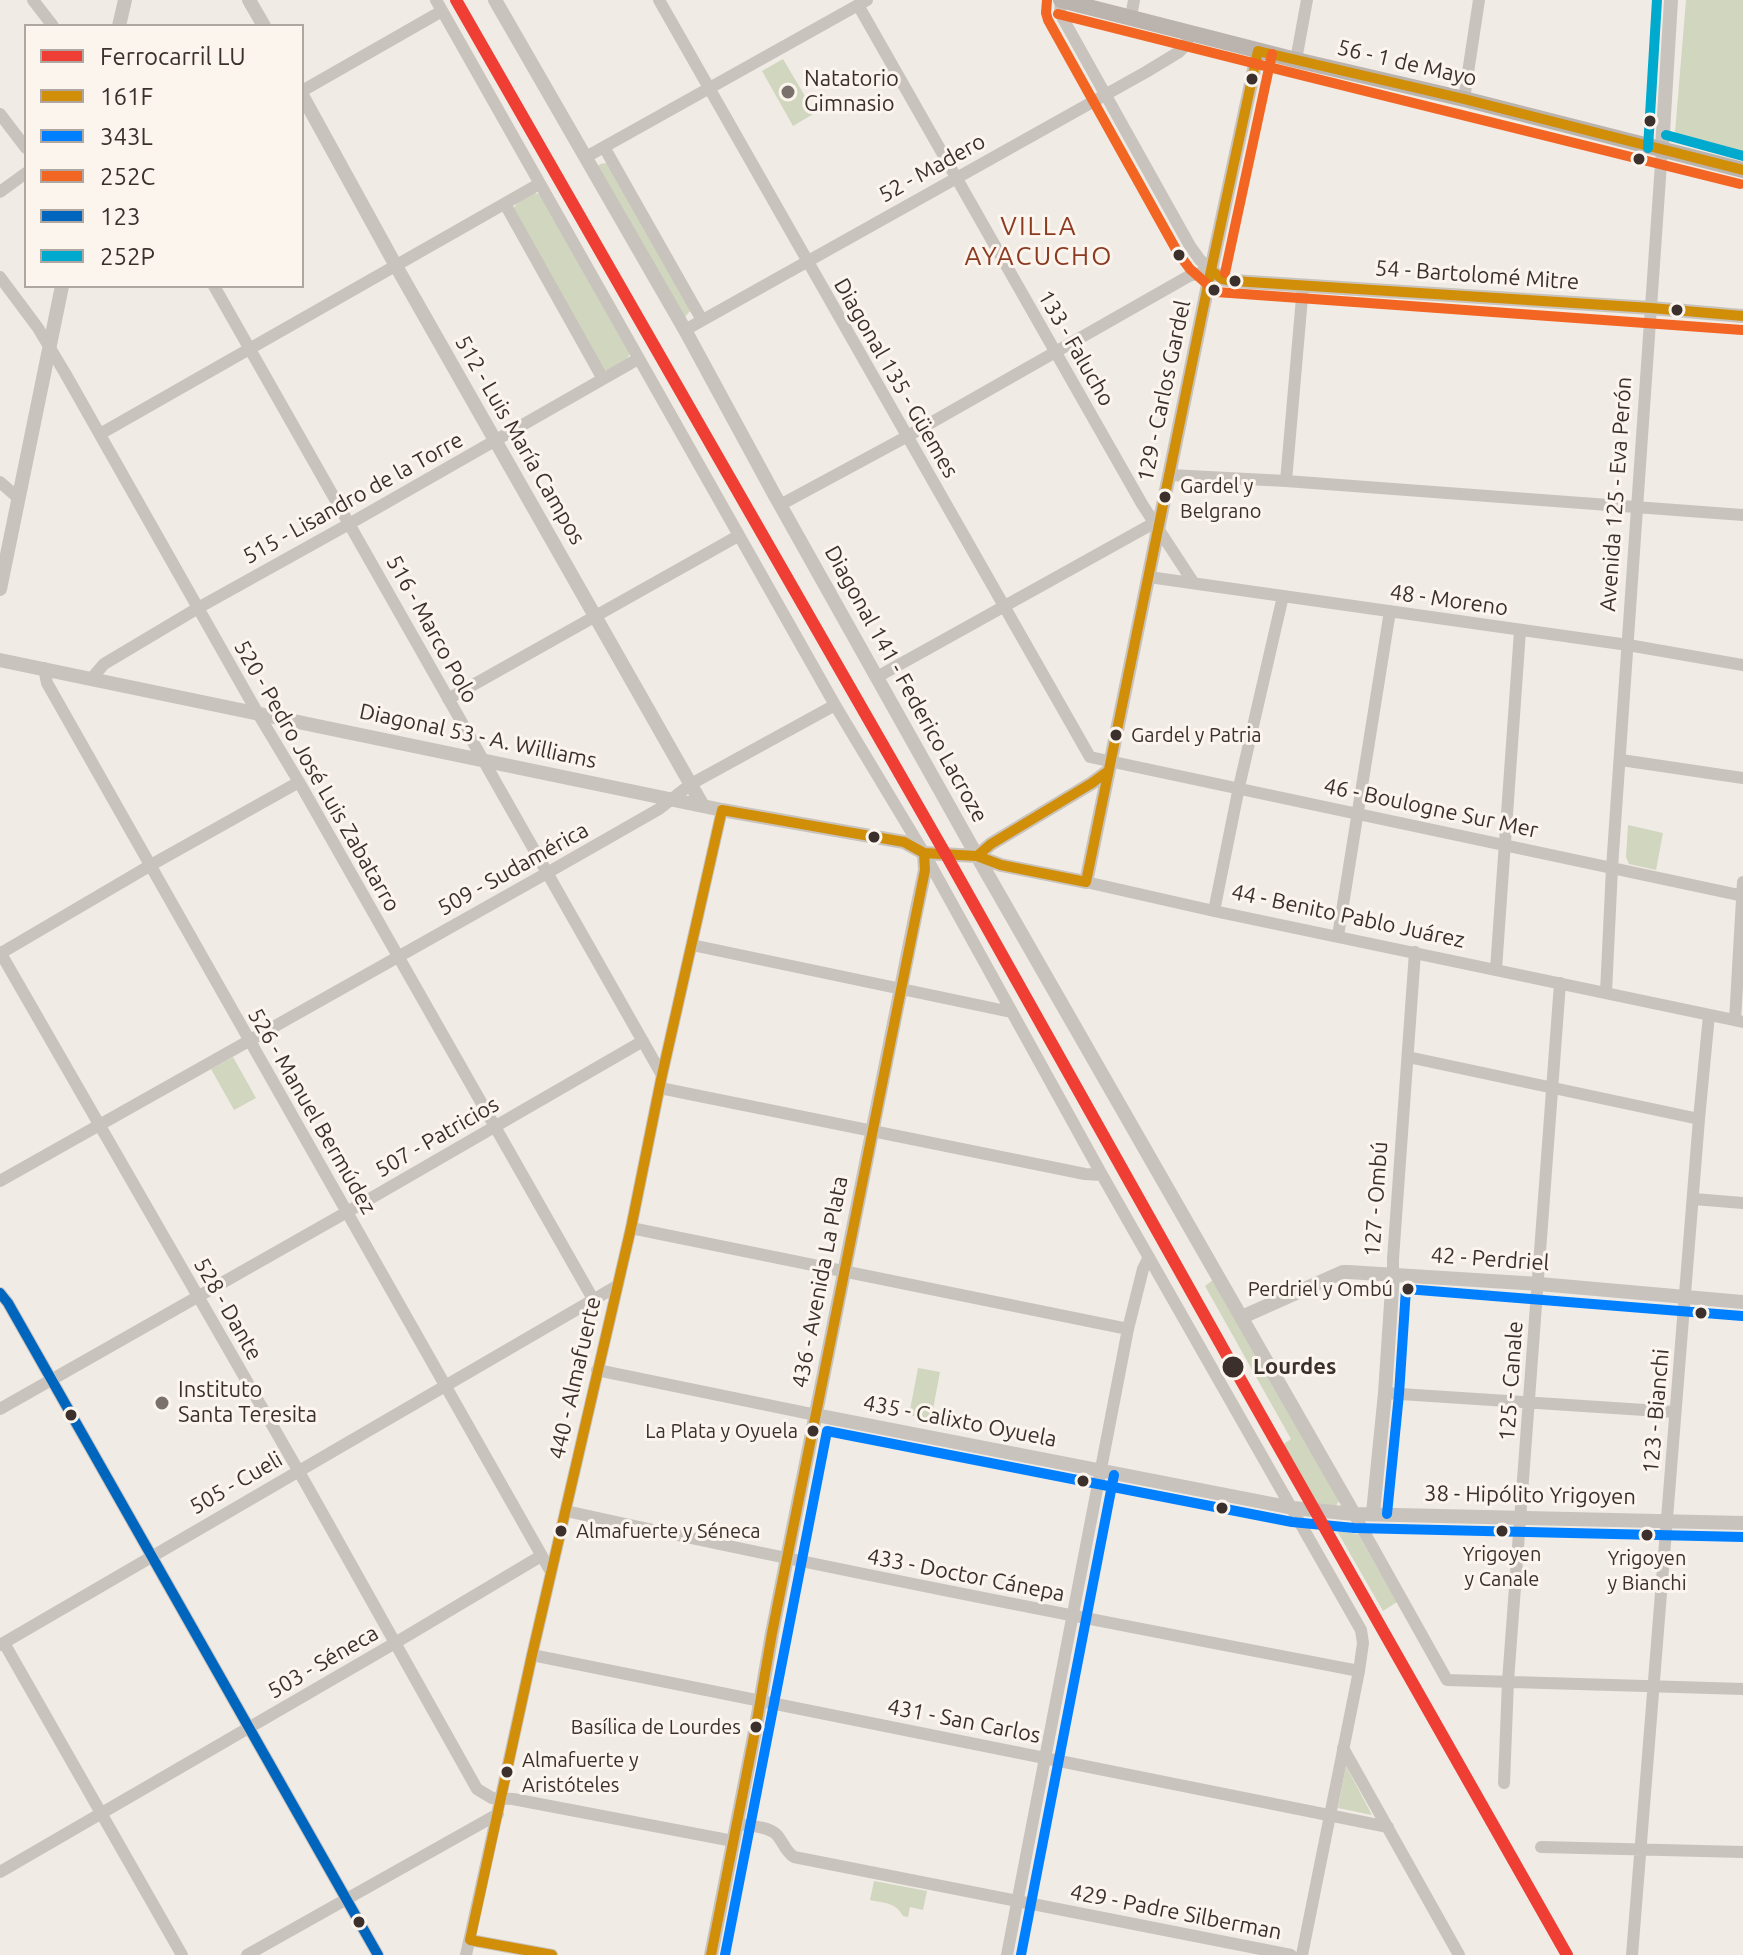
<!DOCTYPE html>
<html>
<head>
<meta charset="utf-8">
<style>
  body { margin:0 }
  #map { position:relative; width:1743px; height:1955px; overflow:hidden; background:#f0ebe5; font-family:Ubuntu,sans-serif }
  canvas { display:block }
  .legend { position:absolute; left:24px; top:24px; width:280px; height:264px; box-sizing:border-box; background:#fbf5ee; border:2px solid #aea6a0; margin:0; padding:10px 14px; list-style:none; font-size:24px; color:#3b302b }
  .legend li { display:flex; align-items:center; gap:16px; height:40px }
  .legend b { width:40px; border:2px solid #aea6a0 }
</style>
</head>
<body>
<div id="map">
<canvas width="1743" height="1955"></canvas>
<ul class="legend">
<li><b style="height:10px;background:#ef3e33"></b>Ferrocarril LU</li>
<li><b style="height:10px;background:#d18e09"></b>161F</li>
<li><b style="height:10px;background:#007fff"></b>343L</li>
<li><b style="height:10px;background:#f26522"></b>252C</li>
<li><b style="height:10px;background:#0065bd"></b>123</li>
<li><b style="height:10px;background:#00a9ce"></b>252P</li>
</ul>
</div>
<script>
const g = document.querySelector('canvas').getContext('2d');
g.lineJoin = 'round';
function fill(path, color) {
  g.fillStyle = color;
  g.fill(path, 'evenodd');
}
function stroke(path, color, width, dash) {
  g.strokeStyle = color;
  g.lineWidth = width;
  g.lineCap = dash ? 'butt' : 'round';
  g.setLineDash(dash || []);
  g.stroke(path);
}
function drawText(font, color, halo, rows, align = 'center') {
  g.font = font + ' Ubuntu,sans-serif';
  g.lineWidth = 6;
  g.setLineDash([]);
  g.textBaseline = 'middle';
  g.strokeStyle = halo;
  g.fillStyle = color;
  for (const [text, x, y, turn = 0] of rows) {
    g.save();
    g.translate(x, y);
    g.rotate((+turn || 0) * Math.PI / 180);
    g.textAlign = isNaN(turn) ? turn : align;
    if (halo) g.strokeText(text, 0, 0);
    g.fillText(text, 0, 0);
    g.restore();
  }
}
fill(new Path2D(`
  M 1686,0 L 1743,0 L 1743,156 L 1679,139 L 1675,133 Z
  M 783,59 L 815,113 L 793,126 L 762,71 Z
  M 607,163 L 691,310 L 684,318 L 596,169 L 600,164 Z
  M 534,193 L 540,194 L 630,354 L 627,359 L 607,370 L 604,370 L 513,209 L 517,203 Z
  M 1628,825 L 1663,833 L 1656,870 L 1629,864 L 1626,857 Z
  M 233,1057 L 256,1098 L 234,1110 L 211,1069 Z
  M 1214,1279 L 1340,1499 L 1336,1506 L 1318,1506 L 1282,1445 L 1291,1439 L 1205,1286 Z
  M 918,1368 L 940,1372 L 931,1420 L 909,1415 Z
  M 1337,1531 L 1358,1534 L 1397,1602 L 1383,1611 Z
  M 1346,1766 L 1372,1815 L 1338,1808 Z
  M 874,1881 L 927,1891 L 923,1910 L 910,1907 L 908,1917 L 903,1916 C 896,1902 883,1903 870,1900 Z`), '#d1d6bf');
stroke(new Path2D(`
  M 33,0 L 53,26
  M 436,0 L 835,705 L 924,853 L 1102,1175 L 1361,1630 L 1363,1643 L 1359,1671 L 1302,1955
  M 659,0 L 1090,757 L 1743,896
  M 1061,0 L 1060,13 L 1066,24 L 1190,246 L 1200,260 L 1211,270
  M 858,5 L 1142,504 L 1193,582
  M 1131,17 L 1134,0
  M 1296,60 L 1307,0
  M 302,91 L 442,11
  M 1464,99 L 1479,0
  M 0,114 L 26,148
  M 604,147 L 702,320
  M 586,157 L 867,0
  M 0,192 L 26,173
  M 505,204 L 603,379
  M 0,277 L 38,328 L 65,373 L 257,712 L 299,782 L 593,1299
  M 214,286 L 662,1075
  M 685,330 L 1146,72 L 1179,52 L 1186,45 L 1190,33
  M 100,434 L 539,184
  M 1170,475 L 1286,481 L 1743,515
  M 1286,481 L 1303,286
  M 0,482 L 17,497
  M 780,505 L 906,437 L 1189,276 L 1211,270
  M 1149,577 L 1628,645 L 1743,665
  M 44,668 L 47,683 L 551,1572
  M 877,677 L 1154,523
  M 92,678 L 104,664 L 198,608 L 349,524 L 638,359
  M 448,699 L 738,536
  M 1621,760 L 1743,778
  M 1086,882 L 1214,911 L 1743,1022
  M 1214,911 L 1239,787 L 1283,596
  M 1338,936 L 1390,611
  M 692,945 L 1011,1012
  M 0,952 L 306,1484 L 477,1789 L 492,1798 L 513,1799 L 733,1841
  M 1,953 L 151,865 L 299,782
  M 1496,969 L 1520,631
  M 1606,992 L 1612,868 L 1662,149
  M 1735,1020 L 1743,882
  M 1408,1057 L 1699,1119
  M 660,1088 L 1085,1174 L 1102,1175
  M 0,1181 L 547,873 L 659,809 L 691,784 L 835,705
  M 1694,1199 L 1743,1203
  M 631,1228 L 1128,1329
  M 1393,1274 L 1393,1259 L 1415,952
  M 0,1293 L 8,1303 L 378,1955
  M 597,1370 L 816,1415
  M 1385,1393 L 1675,1412
  M 0,1409 L 347,1212 L 643,1041
  M 566,1511 C 829,1569 1094,1620 1359,1671
  M 1354,1514 L 1447,1680 L 1743,1689
  M 4,1643 L 182,1955
  M 0,1645 L 617,1286
  M 532,1655 L 1388,1827
  M 1343,1748 L 1459,1955
  M 1504,1783 L 1508,1681 L 1560,983
  M 737,1824 C 749,1826 768,1826 777,1835 C 784,1843 785,1851 794,1857 L 1291,1955
  M 1541,1847 L 1743,1852
  M 0,1872 L 395,1643 L 541,1556
  M 470,1940 L 552,1955
  M 247,1955 L 498,1814
  M 466,1955 L 532,1655 L 631,1228 L 662,1075 L 722,810
  M 1007,1955 L 1128,1329 L 1143,1269 L 1149,1257
  M 1632,1955 L 1699,1119 L 1709,1015`), '#c9c3be', 12);
stroke(new Path2D(`
  M 249,0 L 264,26
  M 495,0 L 685,330 L 774,494 L 977,856 L 1354,1514
  M 119,26 L 125,0
  M 302,95 L 396,266 L 703,806
  M 1662,149 L 1671,0
  M 1211,270 L 1222,279 L 1234,281 L 1651,308 L 1743,316
  M 0,589 L 62,286
  M 0,660 L 722,810 L 904,842 L 924,853 L 977,856 L 1001,865 L 1086,882 L 1211,270 L 1258,51
  M 977,856 L 991,844 L 1092,783 L 1107,772
  M 1242,1317 L 1343,1272 L 1348,1272 L 1539,1284 L 1743,1302
  M 816,1415 L 1293,1508 L 1354,1514 L 1743,1523
  M 1373,1513 L 1385,1393 L 1393,1274
  M 711,1955 L 756,1726 L 772,1633 L 915,918 L 925,870 L 924,853`), '#c9c3be', 14);
stroke(new Path2D(`
  M 1061,0 L 1296,60 L 1464,99 L 1743,170`), '#bab3ae', 16);
stroke(new Path2D(`
  M 1211,270 L 1222,279 L 1234,281 L 1651,308 L 1743,316
  M 977,856 L 991,844 L 1092,783 L 1107,772
  M 552,1955 L 470,1940 L 532,1655 L 631,1228 L 662,1075 L 722,810 L 904,842 L 924,853 L 977,856 L 1001,865 L 1086,882 L 1211,270 L 1258,51 L 1464,99 L 1743,170
  M 711,1955 L 756,1726 L 772,1633 L 925,870 L 924,853`), '#d18e09', 10);
stroke(new Path2D(`
  M 1387,1514 L 1399,1394 L 1406,1289 L 1742,1316
  M 725,1955 L 827,1431 L 1292,1522 L 1354,1528 L 1743,1537
  M 1021,1955 L 1114,1475`), '#007fff', 10);
stroke(new Path2D(`
  M 1047,0 L 1046,13 L 1048,20 L 1178,253 L 1190,269 L 1216,292 L 1742,330
  M 1058,14 C 1285,72 1512,126 1740,184
  M 1225,273 L 1272,54`), '#f26522', 10);
stroke(new Path2D(`
  M 0,1293 L 8,1303 L 378,1955`), '#0065bd', 10);
stroke(new Path2D(`
  M 1666,135 L 1743,156
  M 1648,148 L 1657,0`), '#00a9ce', 10);
stroke(new Path2D(`
  M 456,0 L 945,853 L 1234,1368 L 1567,1955`), '#ef3e33', 12);
for (const [x, y, r, color] of [
  [1252,79,7,"#3b302b"],
  [788,92,8,"#7a716c"],
  [1650,121,7,"#3b302b"],
  [1639,159,7,"#3b302b"],
  [1179,255,7,"#3b302b"],
  [1235,281,7,"#3b302b"],
  [1214,290,7,"#3b302b"],
  [1677,310,7,"#3b302b"],
  [1165,497,7,"#3b302b"],
  [1116,735,7,"#3b302b"],
  [874,837,7,"#3b302b"],
  [1408,1289,7,"#3b302b"],
  [1701,1313,7,"#3b302b"],
  [1233,1367,12,"#3b302b"],
  [162,1403,8,"#7a716c"],
  [71,1415,7,"#3b302b"],
  [813,1431,7,"#3b302b"],
  [1083,1481,7,"#3b302b"],
  [1222,1508,7,"#3b302b"],
  [561,1531,7,"#3b302b"],
  [1502,1531,7,"#3b302b"],
  [1647,1535,7,"#3b302b"],
  [756,1727,7,"#3b302b"],
  [507,1772,7,"#3b302b"],
  [359,1922,7,"#3b302b"]
]) {
  const dot = new Path2D();
  dot.arc(x, y, r, 0, 2 * Math.PI);
  g.fillStyle = color;
  g.fill(dot);
  stroke(dot, '#fbf5ee', 3);
}
drawText('20px', '#3b302b', '#fbf5ee', [
  ["Gardel y",1180,486],
  ["Belgrano",1180,511],
  ["Gardel y Patria",1131,735],
  ["Perdriel y Ombú",1393,1289,"right"],
  ["La Plata y Oyuela",798,1431,"right"],
  ["Almafuerte y Séneca",576,1531],
  ["Yrigoyen",1502,1554,"center"],
  ["y Canale",1502,1579,"center"],
  ["Yrigoyen",1647,1558,"center"],
  ["y Bianchi",1647,1583,"center"],
  ["Basílica de Lourdes",741,1727,"right"],
  ["Almafuerte y",522,1760],
  ["Aristóteles",522,1785]
], 'left');
drawText('22px', '#3b302b', '#fbf5ee', [
  ["56 - 1 de Mayo",1407,63,13],
  ["52 - Madero",932,168,-29],
  ["54 - Bartolomé Mitre",1477,275,4],
  ["133 - Falucho",1076,348,60],
  ["Diagonal 135 - Güemes",896,378,60],
  ["129 - Carlos Gardel",1164,391,-78],
  ["512 - Luis María Campos",520,440,60],
  ["Avenida 125 - Eva Perón",1616,494,-86],
  ["515 - Lisandro de la Torre",353,498,-29],
  ["48 - Moreno",1449,600,8],
  ["516 - Marco Polo",432,629,61],
  ["Diagonal 141 - Federico Lacroze",906,684,61],
  ["Diagonal 53 - A. Williams",478,736,12],
  ["520 - Pedro José Luis Zabatarro",317,776,60],
  ["46 - Boulogne Sur Mer",1431,808,12],
  ["509 - Sudamérica",513,869,-29],
  ["44 - Benito Pablo Juárez",1348,916,12],
  ["526 - Manuel Bermúdez",312,1111,60],
  ["507 - Patricios",437,1137,-30],
  ["127 - Ombú",1376,1199,-86],
  ["42 - Perdriel",1490,1259,4],
  ["436 - Avenida La Plata",820,1282,-79],
  ["528 - Dante",228,1309,60],
  ["440 - Almafuerte",575,1378,-77],
  ["125 - Canale",1511,1381,-86],
  ["123 - Bianchi",1656,1411,-85],
  ["435 - Calixto Oyuela",960,1421,11],
  ["505 - Cueli",236,1483,-30],
  ["38 - Hipólito Yrigoyen",1530,1495,1],
  ["433 - Doctor Cánepa",966,1575,11],
  ["503 - Séneca",323,1662,-30],
  ["431 - San Carlos",964,1721,11],
  ["429 - Padre Silberman",1176,1912,11]
]);
drawText('22px', '#3b302b', '#fbf5ee', [
  ["Natatorio",804,79],
  ["Gimnasio",804,104],
  ["Instituto",178,1390],
  ["Santa Teresita",178,1415]
], 'left');
drawText('bold 22px', '#3b302b', '#fbf5ee', [
  ["Lourdes",1253,1367]
], 'left');
g.letterSpacing = '2px';
drawText('26px', '#8c3b22', '#fbf5ee', [
  ["VILLA",1039,226],
  ["AYACUCHO",1039,256]
]);
g.letterSpacing = '0px';
</script>
</body>
</html>
